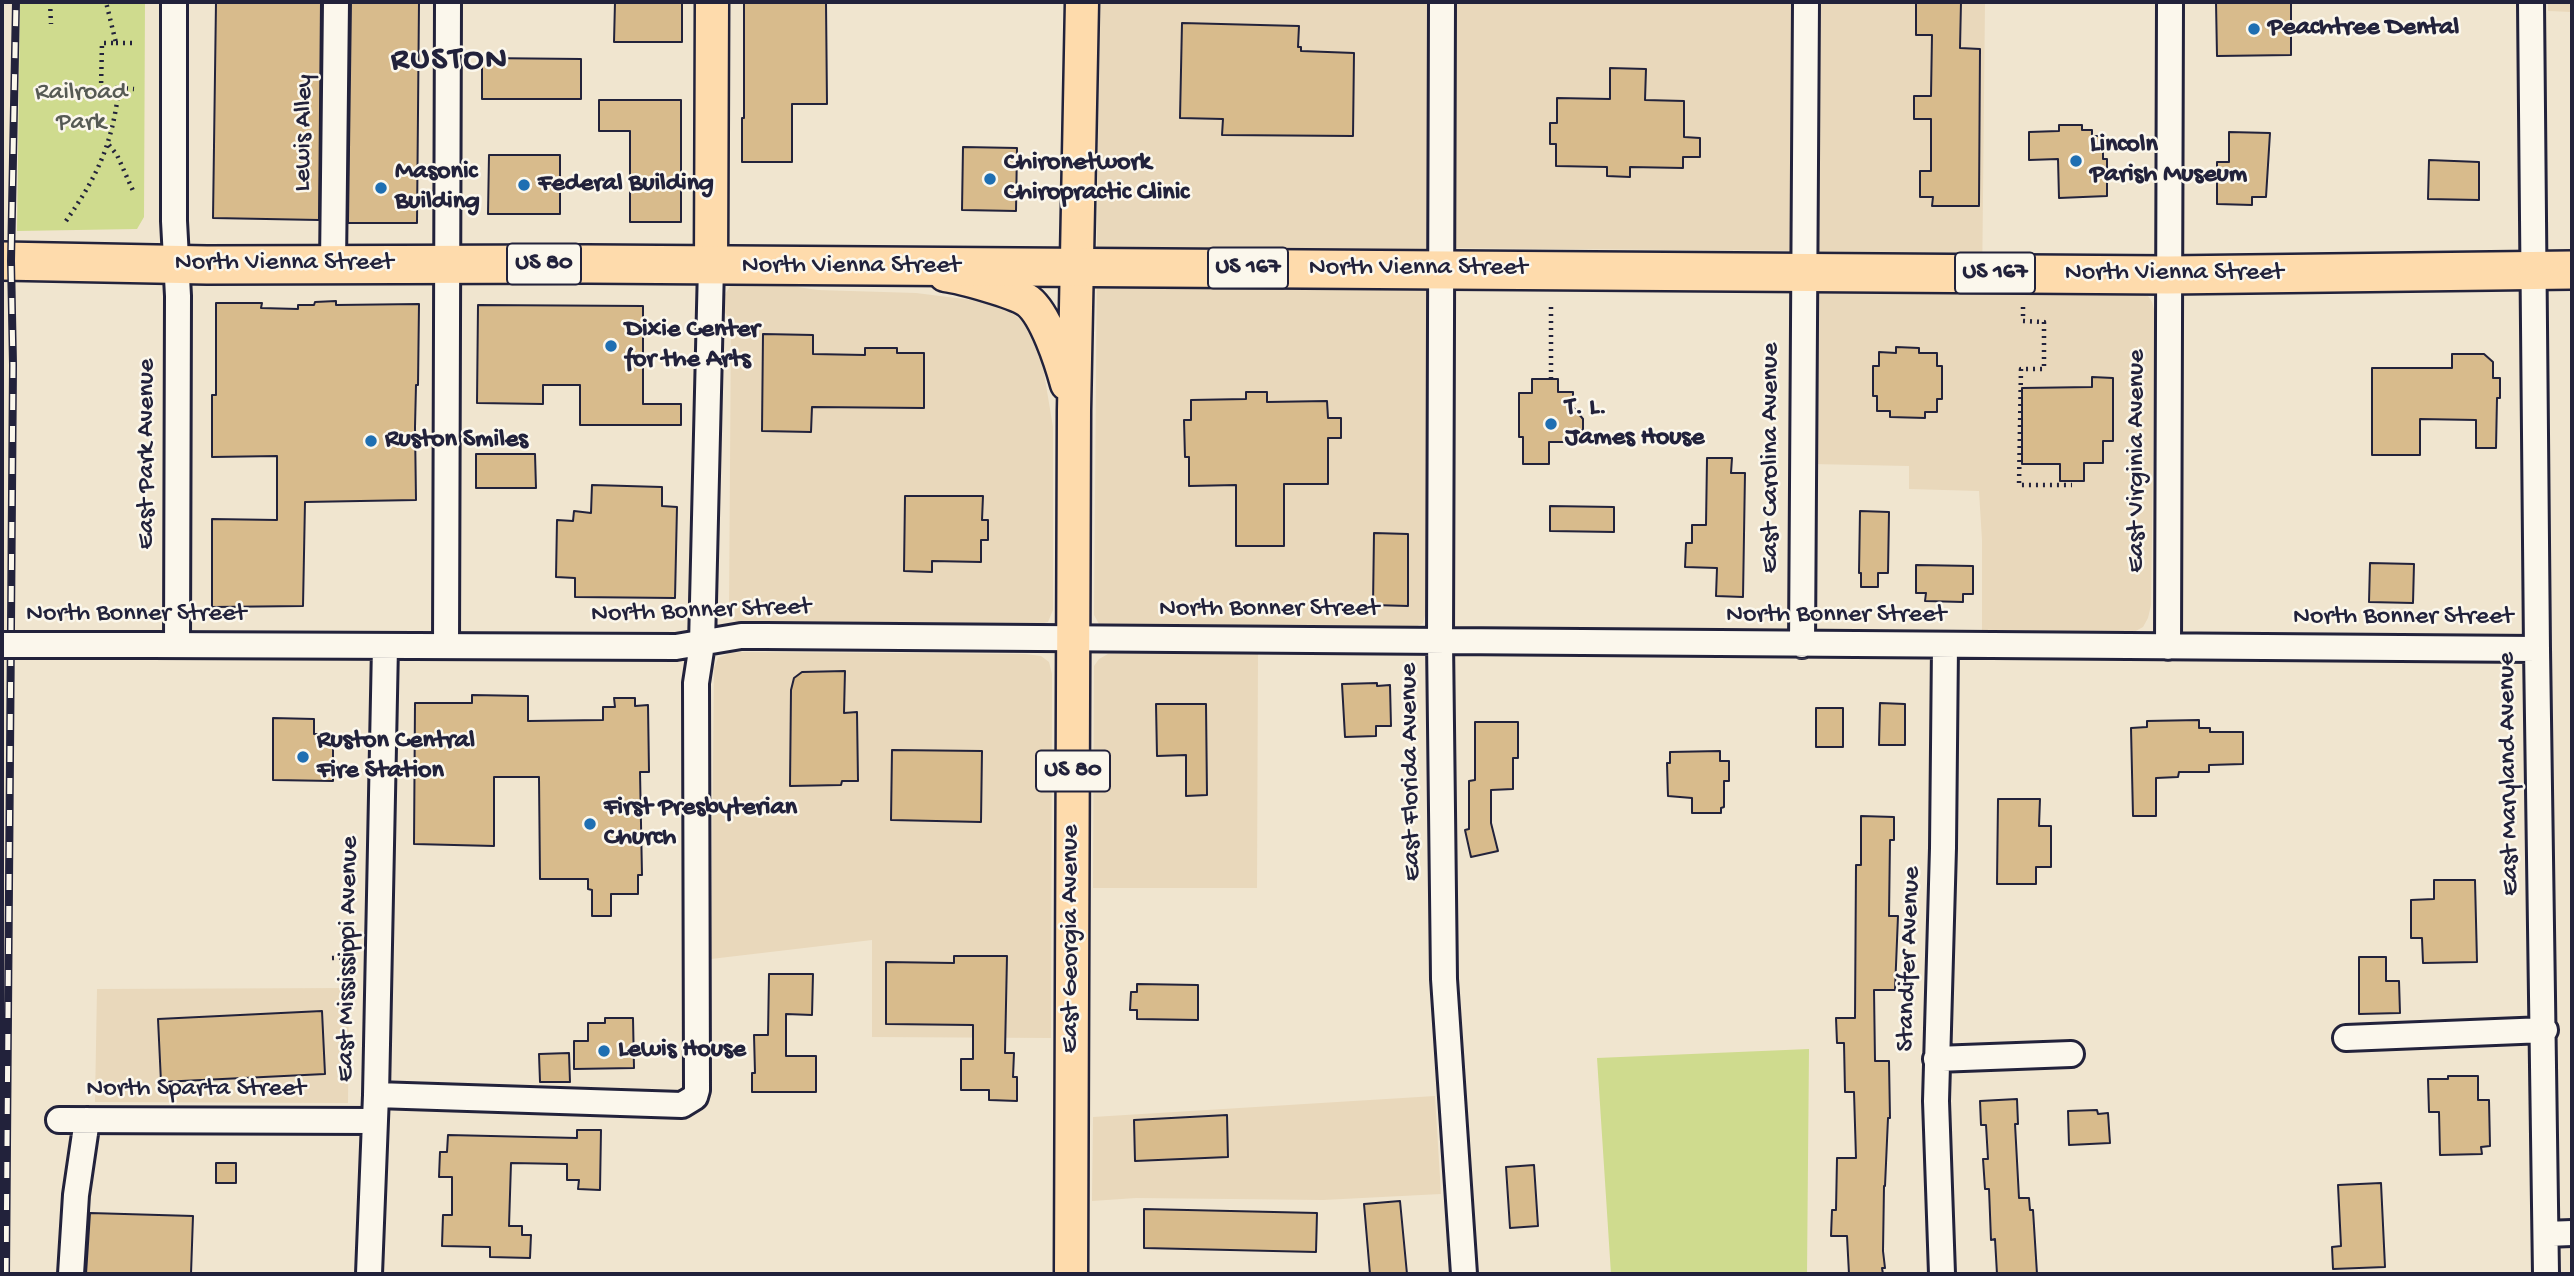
<!DOCTYPE html>
<html>
<head>
<meta charset="utf-8">
<style>
  body { margin:0 }
  #map { position:relative; width:2574px; height:1276px; overflow:hidden; background:#f0e5cf; font-family:"Gochi Hand",sans-serif }
  canvas { display:block }
  .frame { position:absolute; inset:0; border:4px solid #22223b; pointer-events:none }
</style>
</head>
<body>
<div id="map">
<canvas width="2574" height="1276"></canvas>
<div class="frame"></div>
</div>
<script>
const g = document.querySelector('canvas').getContext('2d');
g.lineJoin = 'round';
function fill(path, color) {
  g.fillStyle = color;
  g.fill(path, 'evenodd');
}
function stroke(path, color, width, dash) {
  g.strokeStyle = color;
  g.lineWidth = width;
  g.lineCap = dash ? 'butt' : 'round';
  g.setLineDash(dash || []);
  g.stroke(path);
}
function drawText(font, color, halo, rows, align = 'center') {
  g.font = font + ' "Gochi Hand",sans-serif';
  g.lineWidth = 5;
  g.setLineDash([]);
  g.textBaseline = 'middle';
  g.strokeStyle = halo;
  g.fillStyle = color;
  for (const [text, x, y, turn = 0] of rows) {
    g.save();
    g.translate(x, y);
    g.rotate((+turn || 0) * Math.PI / 180);
    g.textAlign = isNaN(turn) ? turn : align;
    if (halo) g.strokeText(text, 0, 0);
    g.fillText(text, 0, 0);
    g.restore();
  }
}
fill(new Path2D(`
  M 1099,2 L 1985,2 L 1982,290 L 2135,292 L 2148,296 L 2152,302 L 2155,313 L 2151,605 L 2148,618 L 2143,627 L 2134,632 L 2124,633 L 1982,630 L 1982,540 L 1979,491 L 1909,489 L 1909,466 L 1811,464 L 1811,251 L 1428,248 L 1428,603 L 1423,623 L 1416,627 L 1109,627 L 1099,624 L 1094,615 Z
  M 2548,2 L 2572,2 L 2572,12 L 2548,11 Z
  M 751,280 L 818,290 L 916,293 L 972,300 L 1009,311 L 1029,326 L 1039,343 L 1053,427 L 1053,610 L 1048,622 L 1036,625 L 740,623 L 733,619 L 729,610 L 731,322 L 724,311 L 724,296 L 733,282 Z
  M 741,652 L 1025,654 L 1041,656 L 1049,662 L 1052,674 L 1051,1038 L 872,1037 L 872,940 L 711,959 L 714,668 L 718,658 L 730,653 Z
  M 1108,654 L 1258,654 L 1257,888 L 1093,888 L 1094,666 L 1099,659 Z
  M 349,988 L 348,1103 L 95,1102 L 97,989 Z
  M 1435,1096 L 1441,1194 L 1323,1200 L 1136,1198 L 1092,1201 L 1093,1117 Z`), '#e9d8bb');
fill(new Path2D(`
  M 20,2 L 145,2 L 144,217 L 137,229 L 17,231 Z
  M 1809,1049 L 1807,1274 L 1611,1274 L 1597,1058 Z`), '#cfdb8e');
const building = new Path2D(`
  M 216,2 L 321,2 L 319,220 L 213,218 Z
  M 351,2 L 419,2 L 417,223 L 348,223 Z
  M 615,2 L 682,2 L 682,42 L 614,42 Z
  M 744,2 L 826,2 L 827,104 L 792,104 L 792,162 L 742,162 L 742,118 L 744,118 Z
  M 1916,2 L 1961,2 L 1960,48 L 1980,49 L 1979,206 L 1932,206 L 1933,197 L 1920,197 L 1920,171 L 1931,171 L 1931,119 L 1914,119 L 1914,96 L 1931,96 L 1932,35 L 1916,35 Z
  M 2216,2 L 2291,2 L 2291,55 L 2217,56 Z
  M 1182,23 L 1299,26 L 1298,47 L 1301,47 L 1301,51 L 1354,53 L 1353,136 L 1222,135 L 1223,119 L 1180,118 Z
  M 482,58 L 581,59 L 581,99 L 482,99 Z
  M 1610,68 L 1646,69 L 1645,100 L 1684,101 L 1684,137 L 1700,138 L 1700,157 L 1683,157 L 1683,168 L 1630,167 L 1630,177 L 1607,176 L 1607,167 L 1556,166 L 1556,144 L 1550,144 L 1550,123 L 1557,123 L 1557,98 L 1610,99 Z
  M 599,100 L 681,100 L 681,222 L 630,222 L 630,131 L 599,131 Z
  M 2059,125 L 2082,125 L 2082,130 L 2092,130 L 2092,136 L 2103,136 L 2103,159 L 2107,159 L 2107,196 L 2059,198 L 2058,159 L 2029,160 L 2029,132 L 2059,131 Z
  M 2229,132 L 2270,133 L 2266,197 L 2252,197 L 2252,205 L 2217,204 L 2217,162 L 2229,162 Z
  M 963,147 L 1017,148 L 1016,211 L 962,210 Z
  M 489,155 L 560,155 L 560,214 L 488,214 Z
  M 2429,160 L 2479,162 L 2479,200 L 2428,199 Z
  M 336,301 L 336,305 L 419,304 L 418,385 L 416,385 L 415,427 L 416,500 L 305,502 L 303,606 L 212,607 L 212,519 L 277,520 L 277,456 L 212,457 L 212,395 L 216,395 L 216,303 L 262,303 L 261,308 L 298,309 L 298,305 L 314,305 L 315,302 Z
  M 478,305 L 643,306 L 643,404 L 681,404 L 681,425 L 580,425 L 580,385 L 543,385 L 543,404 L 477,403 Z
  M 763,334 L 813,335 L 813,354 L 865,355 L 865,348 L 897,348 L 897,353 L 924,353 L 924,408 L 812,407 L 811,432 L 762,431 Z
  M 1896,347 L 1919,348 L 1919,353 L 1937,353 L 1937,366 L 1942,366 L 1942,399 L 1937,399 L 1937,412 L 1925,412 L 1925,418 L 1890,417 L 1890,411 L 1877,411 L 1877,396 L 1873,396 L 1873,366 L 1879,366 L 1879,352 L 1896,353 Z
  M 2452,354 L 2484,354 L 2493,362 L 2493,378 L 2500,378 L 2500,398 L 2497,398 L 2496,448 L 2476,448 L 2476,420 L 2420,419 L 2420,455 L 2372,455 L 2372,368 L 2452,368 Z
  M 2092,377 L 2113,378 L 2113,441 L 2103,441 L 2103,463 L 2084,463 L 2084,481 L 2060,481 L 2060,464 L 2022,464 L 2022,388 L 2092,387 Z
  M 1532,379 L 1558,379 L 1558,392 L 1573,392 L 1573,407 L 1583,419 L 1583,429 L 1571,442 L 1549,442 L 1549,464 L 1523,464 L 1523,437 L 1519,437 L 1519,393 L 1532,393 Z
  M 1246,392 L 1267,392 L 1267,402 L 1327,401 L 1328,418 L 1341,418 L 1341,438 L 1328,438 L 1328,484 L 1284,484 L 1284,546 L 1236,546 L 1236,485 L 1189,486 L 1189,457 L 1185,457 L 1184,420 L 1191,420 L 1191,400 L 1246,399 Z
  M 476,454 L 535,454 L 536,488 L 476,488 Z
  M 1707,458 L 1732,458 L 1731,473 L 1745,473 L 1743,597 L 1716,596 L 1717,568 L 1685,567 L 1686,543 L 1692,543 L 1692,525 L 1706,525 Z
  M 592,485 L 662,487 L 662,506 L 677,507 L 675,598 L 575,597 L 575,578 L 556,577 L 557,520 L 573,521 L 574,511 L 591,513 Z
  M 905,496 L 983,496 L 982,520 L 988,520 L 988,540 L 981,540 L 981,562 L 932,561 L 932,572 L 904,571 Z
  M 1550,506 L 1614,507 L 1614,532 L 1550,531 Z
  M 1860,511 L 1889,512 L 1888,573 L 1878,573 L 1878,587 L 1861,587 L 1861,573 L 1859,573 Z
  M 1374,533 L 1408,534 L 1408,606 L 1373,605 Z
  M 2370,563 L 2414,564 L 2413,603 L 2369,602 Z
  M 1916,565 L 1973,566 L 1973,594 L 1963,594 L 1963,602 L 1925,601 L 1926,593 L 1916,593 Z
  M 845,671 L 844,713 L 857,712 L 858,781 L 842,781 L 841,785 L 790,786 L 791,690 L 794,678 L 802,672 Z
  M 1377,683 L 1377,686 L 1390,685 L 1391,726 L 1376,726 L 1376,736 L 1345,737 L 1342,684 Z
  M 472,695 L 528,696 L 528,721 L 603,720 L 603,707 L 615,707 L 614,698 L 635,698 L 635,706 L 648,705 L 649,772 L 640,772 L 642,875 L 638,875 L 638,894 L 611,894 L 611,916 L 592,916 L 592,890 L 588,889 L 588,879 L 540,879 L 539,777 L 494,777 L 494,846 L 414,844 L 415,703 L 472,703 Z
  M 1880,703 L 1905,704 L 1905,745 L 1879,745 Z
  M 1156,704 L 1206,704 L 1207,795 L 1186,796 L 1186,755 L 1157,756 Z
  M 1816,708 L 1843,708 L 1843,747 L 1816,747 Z
  M 273,718 L 314,719 L 314,734 L 333,734 L 333,781 L 273,780 Z
  M 2199,720 L 2199,728 L 2210,728 L 2210,732 L 2243,732 L 2243,764 L 2209,765 L 2209,772 L 2179,772 L 2178,777 L 2156,778 L 2156,816 L 2133,816 L 2131,728 L 2147,727 L 2147,721 Z
  M 1475,722 L 1518,722 L 1518,758 L 1513,758 L 1513,789 L 1491,790 L 1491,823 L 1498,851 L 1471,857 L 1465,830 L 1469,829 L 1469,781 L 1475,780 Z
  M 892,750 L 982,751 L 981,822 L 891,820 Z
  M 1720,751 L 1720,761 L 1729,761 L 1729,781 L 1724,781 L 1724,807 L 1721,808 L 1721,813 L 1692,813 L 1692,798 L 1668,796 L 1667,763 L 1670,763 L 1670,752 Z
  M 1998,799 L 2040,799 L 2039,826 L 2051,826 L 2051,867 L 2036,867 L 2036,884 L 1997,884 Z
  M 1861,816 L 1894,817 L 1894,840 L 1890,840 L 1889,916 L 1898,916 L 1895,990 L 1874,990 L 1875,1061 L 1889,1061 L 1890,1118 L 1888,1118 L 1885,1186 L 1884,1186 L 1883,1251 L 1885,1268 L 1882,1268 L 1883,1274 L 1849,1274 L 1847,1236 L 1831,1236 L 1832,1210 L 1836,1210 L 1837,1158 L 1856,1158 L 1854,1092 L 1845,1092 L 1844,1043 L 1837,1043 L 1836,1018 L 1855,1018 L 1856,865 L 1861,865 Z
  M 2434,880 L 2475,880 L 2477,962 L 2423,963 L 2422,938 L 2411,938 L 2411,900 L 2434,899 Z
  M 954,956 L 1007,956 L 1005,1053 L 1014,1053 L 1013,1077 L 1017,1077 L 1017,1101 L 989,1100 L 989,1090 L 961,1090 L 961,1059 L 973,1059 L 973,1025 L 886,1024 L 886,962 L 954,963 Z
  M 2359,957 L 2386,957 L 2386,981 L 2399,981 L 2400,1013 L 2359,1014 Z
  M 769,974 L 813,974 L 812,1015 L 786,1014 L 786,1056 L 816,1056 L 816,1092 L 752,1092 L 752,1073 L 755,1073 L 754,1035 L 768,1035 Z
  M 1137,984 L 1198,985 L 1198,1020 L 1137,1019 L 1137,1010 L 1130,1010 L 1131,992 L 1137,992 Z
  M 322,1011 L 325,1074 L 161,1082 L 158,1019 Z
  M 605,1018 L 633,1018 L 634,1068 L 574,1069 L 574,1041 L 588,1041 L 588,1023 L 605,1023 Z
  M 569,1053 L 570,1082 L 540,1082 L 539,1054 Z
  M 2448,1076 L 2478,1076 L 2478,1100 L 2489,1100 L 2490,1146 L 2481,1147 L 2482,1154 L 2440,1155 L 2439,1112 L 2429,1112 L 2428,1079 L 2448,1079 Z
  M 2017,1099 L 2018,1124 L 2015,1124 L 2019,1198 L 2029,1198 L 2030,1210 L 2033,1210 L 2037,1274 L 1997,1274 L 1995,1239 L 1991,1240 L 1989,1189 L 1985,1189 L 1983,1159 L 1988,1159 L 1986,1125 L 1981,1125 L 1980,1101 Z
  M 2097,1110 L 2098,1114 L 2108,1113 L 2110,1143 L 2069,1145 L 2068,1111 Z
  M 1227,1115 L 1228,1157 L 1135,1161 L 1134,1120 Z
  M 577,1130 L 601,1130 L 600,1190 L 578,1189 L 579,1180 L 567,1180 L 567,1164 L 511,1163 L 509,1226 L 522,1226 L 522,1235 L 531,1235 L 530,1258 L 490,1257 L 490,1247 L 442,1246 L 443,1215 L 452,1215 L 452,1177 L 439,1177 L 440,1152 L 447,1152 L 448,1135 L 577,1138 Z
  M 216,1163 L 236,1163 L 236,1183 L 216,1183 Z
  M 1534,1165 L 1538,1226 L 1510,1228 L 1506,1167 Z
  M 2381,1183 L 2385,1267 L 2333,1269 L 2332,1247 L 2341,1246 L 2338,1185 Z
  M 1400,1201 L 1407,1274 L 1370,1274 L 1364,1204 Z
  M 1144,1209 L 1317,1213 L 1316,1252 L 1144,1248 Z
  M 90,1213 L 193,1216 L 191,1274 L 86,1274 Z`);
fill(building, '#d8bb8c');
stroke(building, '#22223b', 2);
const minor = new Path2D(`
  M 174,2 L 174,221 L 178,296 L 177,645
  M 1442,2 L 1440,641 L 1444,979 L 1464,1274
  M 2531,2 L 2537,649 L 2546,1274
  M 333,264 L 336,2
  M 151,645 L 676,647 L 741,636 L 765,636 L 2537,649
  M 1802,645 L 1806,2
  M 446,646 L 448,2
  M 2168,647 L 2170,2
  M 2346,1038 L 2545,1030
  M 1936,1059 L 2071,1054
  M 376,1095 L 682,1105 L 695,1097 L 697,1090 L 696,683 L 702,644 L 711,266
  M 59,1120 L 375,1121
  M 2546,1234 L 2572,1233
  M 71,1274 L 76,1195 L 87,1120
  M 369,1274 L 376,1095 L 385,646
  M 1942,1274 L 1936,1101 L 1943,848 L 1945,646`);
const major = new Path2D(`
  M 711,266 L 712,2
  M 945,275 C 961,277 1015,292 1028,301 C 1046,315 1061,362 1067,384
  M 1071,1274 L 1074,410 L 1082,2`);
const highway = new Path2D(`
  M 2,261 L 207,265 L 587,264 L 2168,275 L 2572,270`);
stroke(minor, '#22223b', 30);
stroke(major, '#22223b', 37);
stroke(highway, '#22223b', 42);
stroke(new Path2D(`
  M 50,2 L 51,24
  M 116,43 L 134,43
  M 119,88 L 134,89
  M 109,145 L 117,155 L 134,193
  M 66,221 C 98,175 112,145 119,88 L 101,88 L 102,43 L 116,43 L 106,2
  M 2023,307 L 2023,321 L 2044,322 L 2044,369 L 2021,369 L 2019,485 L 2072,485
  M 1551,379 L 1551,306
  M 332,958 L 353,957`), '#22223b', 4.5, [2, 5]);
stroke(minor, '#fbf7ec', 24);
stroke(major, '#fedbac', 32);
stroke(highway, '#fedbac', 37);
const rail = new Path2D(`
  M 6,1274 L 13,365 L 11,261 L 16,2`);
stroke(rail, '#22223b', 8);
stroke(rail, '#fbf7ec', 5, [16]);
const minorBridge = new Path2D(`
  M 3,645 L 151,645`);
stroke(minorBridge, '#22223b', 30, []);
stroke(minorBridge, '#fbf7ec', 24);
for (const [x, y, r, color] of [
  [2254,29,7,"#1f6fb2"],
  [2076,161,7,"#1f6fb2"],
  [990,179,7,"#1f6fb2"],
  [524,185,7,"#1f6fb2"],
  [381,188,7,"#1f6fb2"],
  [611,346,7,"#1f6fb2"],
  [1551,424,7,"#1f6fb2"],
  [371,441,7,"#1f6fb2"],
  [303,757,7,"#1f6fb2"],
  [590,824,7,"#1f6fb2"],
  [604,1051,7,"#1f6fb2"]
]) {
  const dot = new Path2D();
  dot.arc(x, y, r, 0, 2 * Math.PI);
  g.fillStyle = color;
  g.fill(dot);
  stroke(dot, '#fbf7ec', 2.5);
}
for (const [x, y, w] of [
  [544,264,74],
  [1248,268,80],
  [1995,273,80],
  [1073,771,74]
]) {
  const box = new Path2D();
  box.roundRect(x - w / 2, y - 20.5, w, 41, 5);
  g.fillStyle = '#fbf7ec';
  g.fill(box);
  stroke(box, '#22223b', 2);
}
drawText('bold 24px', '#22223b', null, [
  ["US 80",544,264],
  ["US 167",1248,268],
  ["US 167",1995,273],
  ["US 80",1073,771]
]);
drawText('bold 26px', '#22223b', '#fbf7ec', [
  ["Peachtree Dental",2268,29],
  ["Lincoln",2090,146],
  ["Parish Museum",2090,176],
  ["Chironetwork",1004,164],
  ["Chiropractic Clinic",1004,194],
  ["Masonic",395,173],
  ["Building",395,203],
  ["Federal Building",538,185],
  ["Dixie Center",625,331],
  ["for the Arts",625,361],
  ["T. L.",1565,409],
  ["James House",1565,439],
  ["Ruston Smiles",385,441],
  ["Ruston Central",317,742],
  ["Fire Station",317,772],
  ["First Presbyterian",604,809],
  ["Church",604,839],
  ["Lewis House",618,1051]
], 'left');
drawText('26px', '#565a54', '#fbf7ec', [
  ["Railroad",81,94],
  ["Park",81,124]
]);
drawText('26px', '#22223b', '#fbf7ec', [
  ["Lewis Alley",305,133,-89],
  ["North Vienna Street",284,264],
  ["North Vienna Street",851,267],
  ["North Vienna Street",1418,269],
  ["North Vienna Street",2174,274],
  ["East Park Avenue",148,454,-90],
  ["East Carolina Avenue",1772,458,-90],
  ["East Virginia Avenue",2138,461,-90],
  ["North Bonner Street",1269,610],
  ["North Bonner Street",701,612,-2],
  ["North Bonner Street",136,615],
  ["North Bonner Street",1836,616],
  ["North Bonner Street",2403,618],
  ["East Florida Avenue",1412,772,-91],
  ["East Maryland Avenue",2510,774,-91],
  ["East Georgia Avenue",1072,939,-90],
  ["East Mississippi Avenue",349,959,-89],
  ["Standifer Avenue",1910,959,-88],
  ["North Sparta Street",196,1090]
]);
g.letterSpacing = '2px';
drawText('bold 33px', '#22223b', '#fbf7ec', [
  ["RUSTON",450,62]
]);
g.letterSpacing = '0px';
</script>
</body>
</html>
